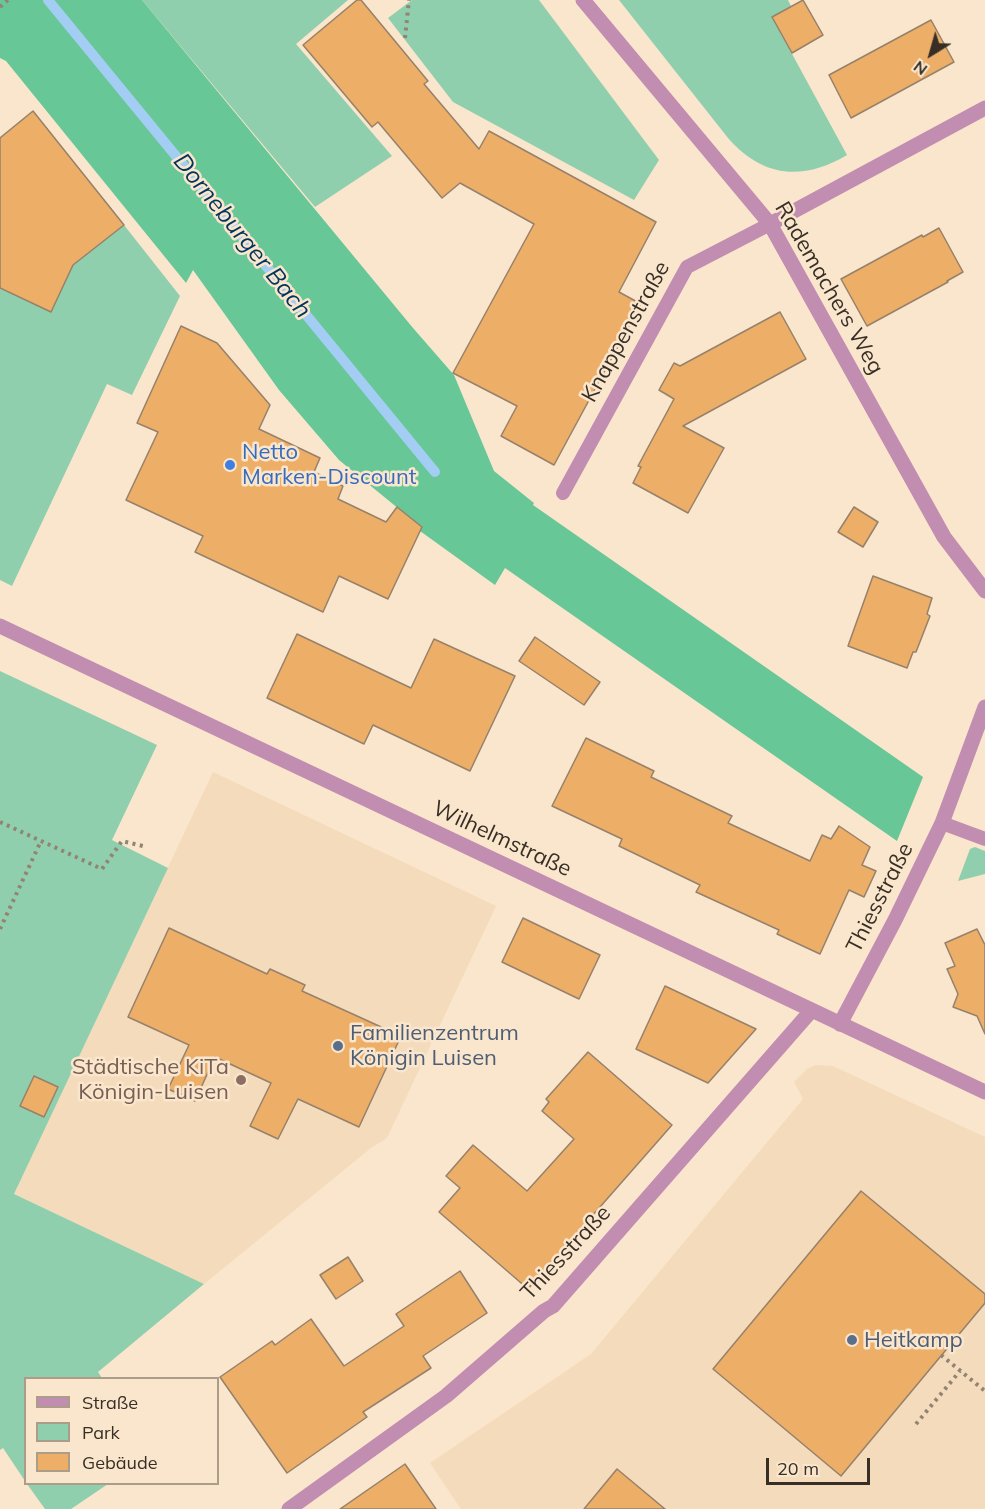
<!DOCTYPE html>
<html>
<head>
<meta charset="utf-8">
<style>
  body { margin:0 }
  #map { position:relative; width:985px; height:1509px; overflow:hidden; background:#fae6cc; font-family:Mulish,sans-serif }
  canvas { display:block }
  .legend { position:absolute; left:24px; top:1377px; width:195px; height:108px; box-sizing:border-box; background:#fae6cc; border:2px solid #ac9d8a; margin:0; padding:8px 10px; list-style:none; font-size:18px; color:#372f26 }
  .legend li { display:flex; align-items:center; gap:12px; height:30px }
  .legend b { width:30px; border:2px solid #ac9d8a }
  .north { position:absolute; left:901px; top:24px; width:60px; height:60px; -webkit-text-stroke:4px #fae6cc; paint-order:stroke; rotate:217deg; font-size:16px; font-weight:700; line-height:24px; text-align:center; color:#372f26 }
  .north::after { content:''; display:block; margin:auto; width:21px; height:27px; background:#372f26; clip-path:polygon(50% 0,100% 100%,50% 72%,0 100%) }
  .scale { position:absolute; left:766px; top:1458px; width:104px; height:27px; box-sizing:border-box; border:3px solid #372f26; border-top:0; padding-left:8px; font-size:18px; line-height:21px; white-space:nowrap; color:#372f26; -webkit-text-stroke:4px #fae6cc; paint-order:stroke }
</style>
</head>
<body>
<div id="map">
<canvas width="985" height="1509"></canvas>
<ul class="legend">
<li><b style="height:8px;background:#c18db0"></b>Straße</li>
<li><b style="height:16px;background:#90cfad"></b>Park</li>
<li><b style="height:16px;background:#edae67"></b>Gebäude</li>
</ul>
<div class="north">N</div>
<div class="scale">20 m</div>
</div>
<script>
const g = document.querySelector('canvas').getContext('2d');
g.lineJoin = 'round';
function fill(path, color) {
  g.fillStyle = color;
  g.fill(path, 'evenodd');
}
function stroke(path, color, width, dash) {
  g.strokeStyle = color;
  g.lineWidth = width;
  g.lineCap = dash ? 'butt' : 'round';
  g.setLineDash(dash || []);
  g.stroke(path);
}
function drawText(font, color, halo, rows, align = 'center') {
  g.font = font + ' Mulish,sans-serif';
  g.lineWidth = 5;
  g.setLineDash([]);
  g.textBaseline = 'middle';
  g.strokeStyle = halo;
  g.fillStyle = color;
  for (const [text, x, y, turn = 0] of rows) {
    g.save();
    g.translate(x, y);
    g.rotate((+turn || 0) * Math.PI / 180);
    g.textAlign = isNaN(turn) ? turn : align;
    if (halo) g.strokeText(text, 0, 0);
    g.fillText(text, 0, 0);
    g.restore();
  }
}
fill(new Path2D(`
  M 213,772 L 496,906 L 387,1138 L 371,1148 L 204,1284 L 14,1194 Z
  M 816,1065 L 833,1066 L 985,1137 L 985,1509 L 461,1509 L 430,1463 L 591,1354 L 803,1099 L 794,1082 L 807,1069 Z`), '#f4dbbb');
fill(new Path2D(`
  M 142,0 L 348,0 L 296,44 L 392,156 L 315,207 Z
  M 412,0 L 539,0 L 659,160 L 634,200 L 453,102 L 388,18 Z
  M 619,0 L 788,0 L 791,6 L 772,17 L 847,155 C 803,181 763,178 728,138 Z
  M 124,225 L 180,296 L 132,395 L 107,384 L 12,586 L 0,580 L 0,278 L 4,290 L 51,312 L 73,265 Z
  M 0,671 L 157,745 L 112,840 L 168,868 L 14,1194 L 204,1284 L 98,1372 L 102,1378 L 26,1378 L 25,1481 L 3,1448 L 0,1450 Z
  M 975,847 L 985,851 L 985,874 L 958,881 L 970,849 Z
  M 27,1484 L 108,1484 L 71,1509 L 45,1509 Z`), '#90cfad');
fill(new Path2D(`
  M 0,0 L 142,0 L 413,328 L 454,375 L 494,471 L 534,503 L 533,505 L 923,777 L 897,841 L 505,568 L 495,585 L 420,531 L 421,527 L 339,460 L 279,390 L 193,270 L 186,283 L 6,61 L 0,58 Z`), '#68c797');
stroke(new Path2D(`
  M 48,0 L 435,472`), '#a4cdf3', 10);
const building = new Path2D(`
  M 357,0 L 361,0 L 428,81 L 424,84 L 479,149 L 489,131 L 656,222 L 619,292 L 641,304 L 554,465 L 501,436 L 517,406 L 453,373 L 534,224 L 460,183 L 442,198 L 378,122 L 372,127 L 303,45 Z
  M 803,0 L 823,35 L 792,53 L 772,17 Z
  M 931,20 L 954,62 L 851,118 L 829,75 Z
  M 33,111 L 124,225 L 73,265 L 51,312 L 0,288 L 0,138 Z
  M 939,228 L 963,272 L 947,281 L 948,282 L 867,326 L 841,279 L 922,235 L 923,237 Z
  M 780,312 L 806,359 L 683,426 L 724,448 L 688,513 L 633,483 L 641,467 L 638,466 L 674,399 L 659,390 L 674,363 L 680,366 Z
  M 181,326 L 217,343 L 270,405 L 259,429 L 320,458 L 314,472 L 343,486 L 338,499 L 386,522 L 397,507 L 422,527 L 388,599 L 339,576 L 323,612 L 195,552 L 203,536 L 126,500 L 158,432 L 137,423 Z
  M 854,507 L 878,522 L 863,547 L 838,532 Z
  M 873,576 L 932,598 L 927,614 L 930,616 L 916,652 L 913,652 L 907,668 L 848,646 Z
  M 297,634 L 411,688 L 434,639 L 515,676 L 470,771 L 373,725 L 364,744 L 267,698 Z
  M 535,637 L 600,682 L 584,705 L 519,661 Z
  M 586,738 L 654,771 L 651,777 L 732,816 L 728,823 L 810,861 L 822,835 L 831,839 L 839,826 L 870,847 L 862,865 L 876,871 L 864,897 L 849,890 L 820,954 L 777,934 L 779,930 L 696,892 L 700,885 L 619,846 L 622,839 L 552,806 Z
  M 523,918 L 600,955 L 579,999 L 502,962 Z
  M 169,928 L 267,974 L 270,969 L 305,985 L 302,991 L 401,1036 L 359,1127 L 298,1099 L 278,1139 L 250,1126 L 271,1083 L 215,1057 L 195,1101 L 168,1089 L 189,1045 L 128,1017 Z
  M 977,929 L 985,945 L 985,1034 L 977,1016 L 953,1007 L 958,994 L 947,969 L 955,966 L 945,943 Z
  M 665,986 L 756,1029 L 708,1083 L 636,1049 Z
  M 588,1052 L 672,1125 L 528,1289 L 439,1212 L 460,1188 L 446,1176 L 473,1145 L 527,1191 L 574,1139 L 542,1111 L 549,1102 L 546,1099 Z
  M 34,1076 L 58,1087 L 44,1117 L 20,1106 Z
  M 861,1191 L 985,1294 L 985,1303 L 841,1476 L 713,1369 Z
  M 348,1257 L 363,1281 L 336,1299 L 320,1275 Z
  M 460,1271 L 487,1313 L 423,1356 L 431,1368 L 363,1412 L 367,1417 L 287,1473 L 220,1377 L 272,1341 L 275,1345 L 311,1319 L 344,1366 L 404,1326 L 396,1314 Z
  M 405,1464 L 436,1509 L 340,1509 Z
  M 617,1469 L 665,1509 L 584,1509 Z`);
fill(building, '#edae67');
stroke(building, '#96816b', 1.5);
stroke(new Path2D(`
  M 0,7 L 8,0
  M 405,38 L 409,0
  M 0,822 L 102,869 L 122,841 L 147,847
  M 0,929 L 41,841
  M 941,1355 L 985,1391
  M 916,1424 L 960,1371`), '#928473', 4, [3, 4.5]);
stroke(new Path2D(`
  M 563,493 L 687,267 L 770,224
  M 942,823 L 985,839`), '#c18db0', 14);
stroke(new Path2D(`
  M 583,0 L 770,224 L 944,537 L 985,591
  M 770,224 L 985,108
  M 840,1024 L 895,920 L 942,823 L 985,707
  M 289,1509 L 446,1396 L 544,1311 L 553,1306 L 811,1011`), '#c18db0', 15);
stroke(new Path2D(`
  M 0,626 L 985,1092`), '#c18db0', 15);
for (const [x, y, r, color] of [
  [230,465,6,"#3f7fe0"],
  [338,1046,6,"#5c6f8a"],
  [241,1080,6,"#8d6e63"],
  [852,1340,6,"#5c6f8a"]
]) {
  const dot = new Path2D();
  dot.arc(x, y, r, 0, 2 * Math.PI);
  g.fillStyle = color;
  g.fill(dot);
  stroke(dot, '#fae6cc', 2);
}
drawText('22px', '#372f26', '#fae6cc', [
  ["Rademachers Weg",829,288,60],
  ["Knappenstraße",626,332,-61],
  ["Wilhelmstraße",502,839,25],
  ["Thiesstraße",880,898,-63],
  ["Thiesstraße",566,1253,-47]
]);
drawText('22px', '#366cbe', '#fae6cc', [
  ["Netto",242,452],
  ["Marken-Discount",242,477]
], 'left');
drawText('22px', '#4e5e75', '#fae6cc', [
  ["Familienzentrum",350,1033],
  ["Königin Luisen",350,1058],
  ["Heitkamp",864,1340]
], 'left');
drawText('22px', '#785e54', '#fae6cc', [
  ["Städtische KiTa",229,1067],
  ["Königin-Luisen",229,1092]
], 'right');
drawText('italic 24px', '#00355d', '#fae6cc', [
  ["Dorneburger Bach",242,236,51]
]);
</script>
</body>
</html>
